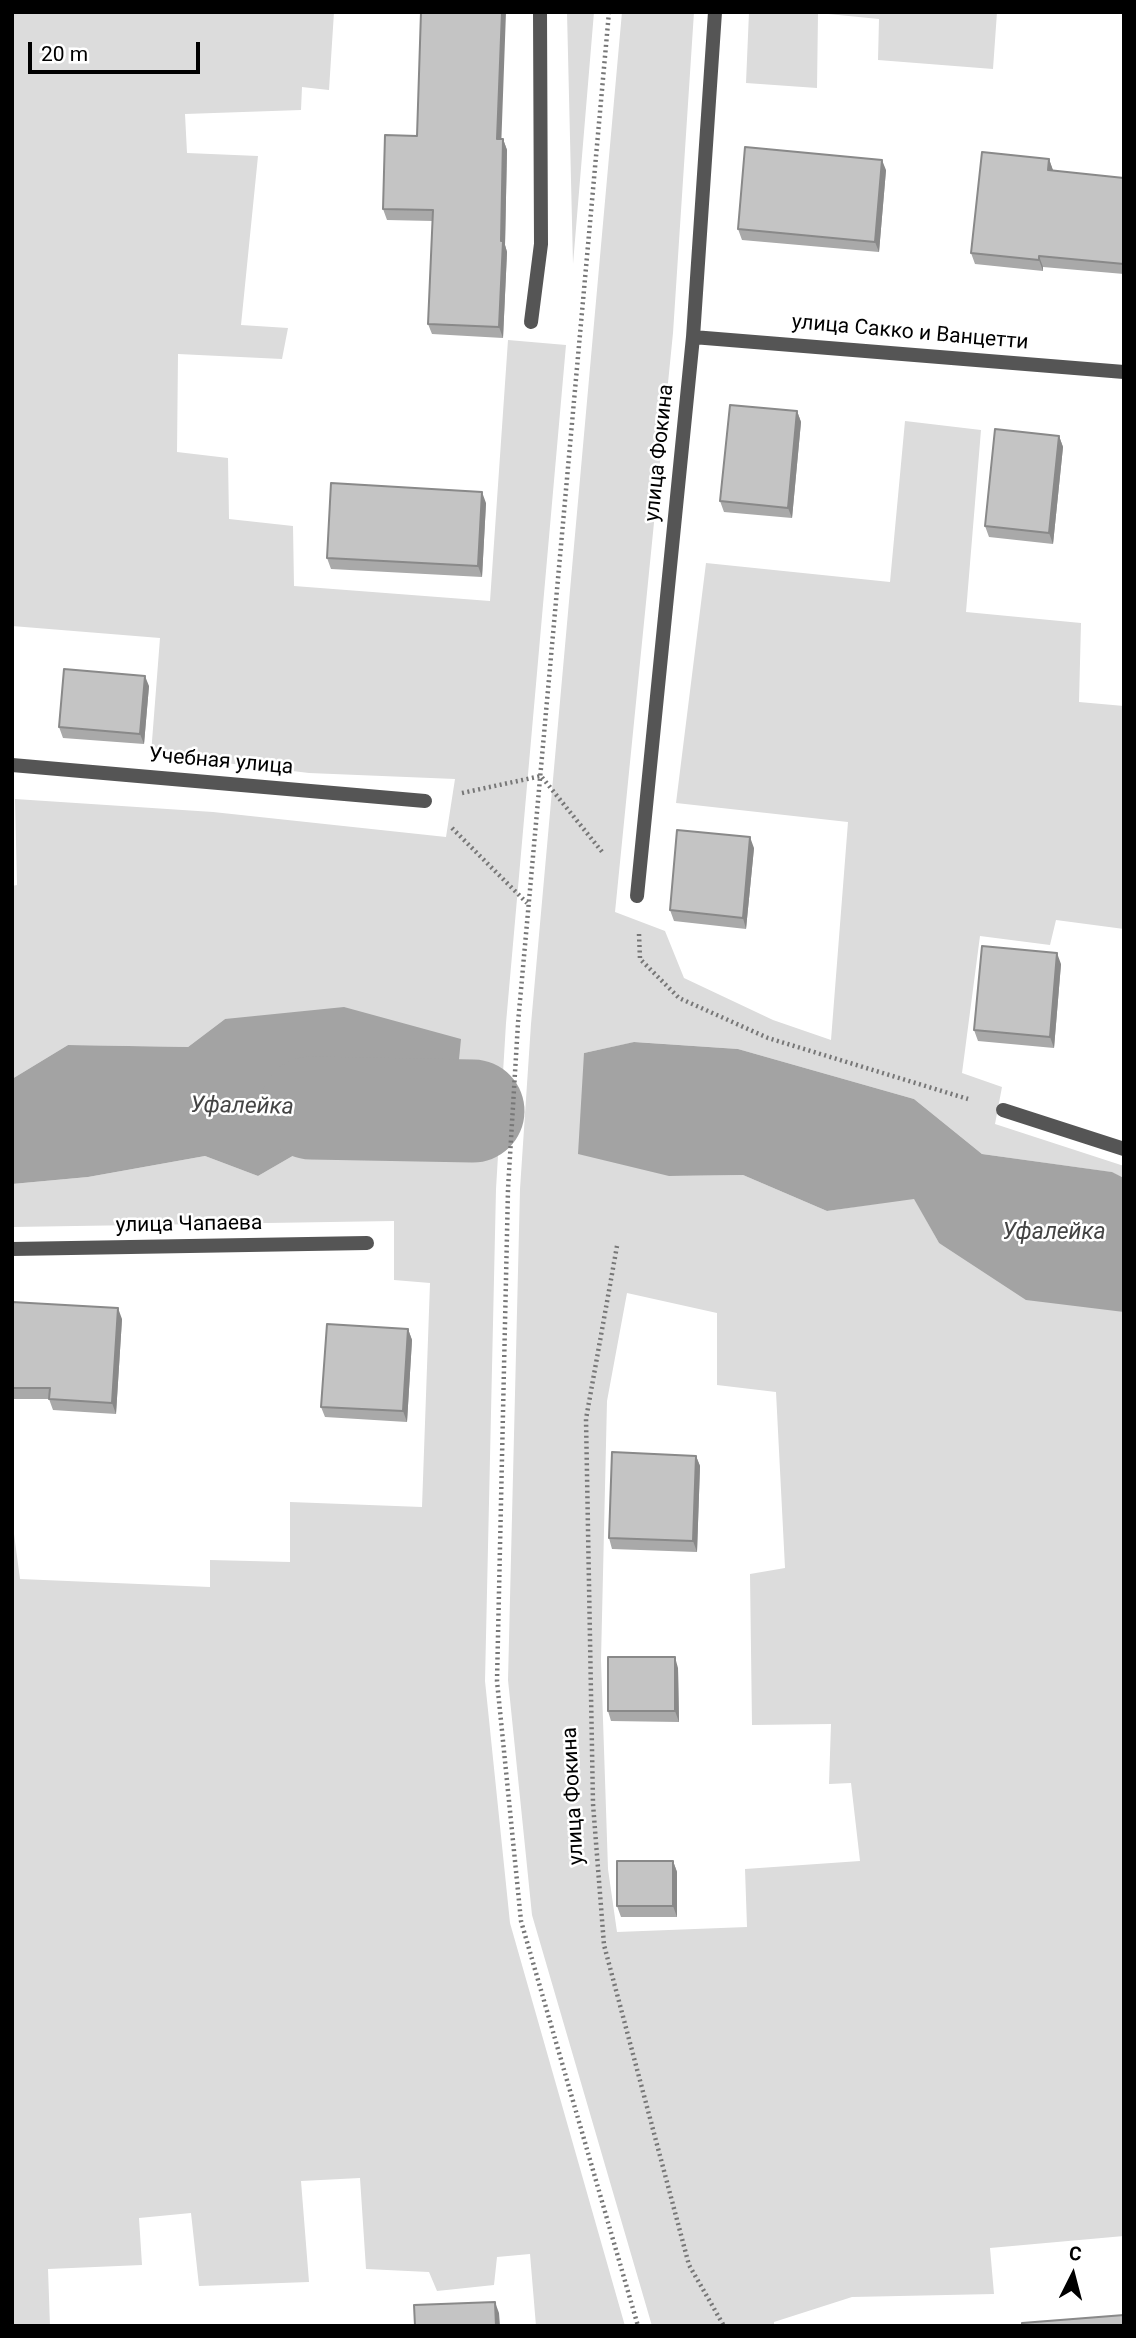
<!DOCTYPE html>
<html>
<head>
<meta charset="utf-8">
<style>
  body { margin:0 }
  #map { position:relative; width:1136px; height:2338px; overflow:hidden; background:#fff; font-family:Roboto,sans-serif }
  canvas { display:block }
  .frame { position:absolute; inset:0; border:14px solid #000; pointer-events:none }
  .north { position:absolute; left:1038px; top:2240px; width:70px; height:70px; -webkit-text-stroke:5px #fff; paint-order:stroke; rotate:6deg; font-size:19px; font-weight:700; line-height:28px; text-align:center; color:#000 }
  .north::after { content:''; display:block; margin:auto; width:24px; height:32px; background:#000; clip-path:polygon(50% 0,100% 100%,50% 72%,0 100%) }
  .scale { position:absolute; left:28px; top:42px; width:172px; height:32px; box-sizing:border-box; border:4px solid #000; border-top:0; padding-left:9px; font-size:21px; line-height:24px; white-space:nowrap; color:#000; -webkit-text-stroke:5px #fff; paint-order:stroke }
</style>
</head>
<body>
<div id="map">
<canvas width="1136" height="2338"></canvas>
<div class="frame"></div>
<div class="north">С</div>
<div class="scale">20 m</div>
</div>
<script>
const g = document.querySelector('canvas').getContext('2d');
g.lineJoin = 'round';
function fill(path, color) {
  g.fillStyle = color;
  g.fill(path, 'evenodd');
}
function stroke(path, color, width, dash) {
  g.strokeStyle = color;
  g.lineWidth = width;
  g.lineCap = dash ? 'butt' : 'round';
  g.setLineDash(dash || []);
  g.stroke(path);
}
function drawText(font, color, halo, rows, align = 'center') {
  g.font = font + ' Roboto,sans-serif';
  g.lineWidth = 5;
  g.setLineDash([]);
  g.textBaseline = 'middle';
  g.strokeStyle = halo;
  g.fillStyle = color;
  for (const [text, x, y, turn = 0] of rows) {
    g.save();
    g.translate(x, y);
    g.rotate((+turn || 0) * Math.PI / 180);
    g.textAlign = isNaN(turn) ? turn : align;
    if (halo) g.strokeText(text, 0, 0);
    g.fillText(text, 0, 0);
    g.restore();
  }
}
fill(new Path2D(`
  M 12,12 L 334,12 L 329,90 L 302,87 L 301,110 L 185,114 L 187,153 L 258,156 L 241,325 L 288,328 L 282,359 L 178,354 L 177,452 L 228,458 L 229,519 L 293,526 L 294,586 L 490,601 L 508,340 L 566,345 L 506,1023 L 496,1189 L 485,1681 L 510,1923 L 625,2326 L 536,2326 L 530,2254 L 497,2257 L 494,2285 L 437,2291 L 429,2272 L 366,2269 L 360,2178 L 301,2181 L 309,2282 L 199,2286 L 191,2213 L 139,2218 L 142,2265 L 48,2269 L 50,2326 L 12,2326 L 12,1519 L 20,1579 L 210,1587 L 210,1560 L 290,1562 L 290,1502 L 422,1507 L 430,1283 L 394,1280 L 394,1221 L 12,1227 L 12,1184 L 88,1177 L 205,1156 L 258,1176 L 322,1139 L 451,1141 L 225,1019 L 188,1047 L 68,1045 L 12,1079 L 12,886 L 17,885 L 15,799 L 213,812 L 446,837 L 455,779 L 309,773 L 151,754 L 160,638 L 12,626 Z
  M 567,12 L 594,12 L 573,264 Z
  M 622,12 L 694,12 L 673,333 L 615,912 L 665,931 L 684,978 L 773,1020 L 831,1040 L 848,822 L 676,803 L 706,563 L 890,582 L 905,421 L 981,430 L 966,612 L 1081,623 L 1079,702 L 1124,706 L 1124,929 L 1056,920 L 1050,945 L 980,936 L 962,1073 L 1002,1087 L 995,1124 L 1124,1166 L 1124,1178 L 1111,1172 L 982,1154 L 914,1099 L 738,1049 L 635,1042 L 584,1053 L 669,1176 L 743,1175 L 827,1211 L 914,1198 L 939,1243 L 1107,1308 L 1124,1312 L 1124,2236 L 990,2248 L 994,2294 L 852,2297 L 774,2322 L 774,2326 L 652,2326 L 532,1915 L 508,1680 L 520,1189 L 531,1024 ZM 627,1293 L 717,1313 L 717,1385 L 776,1392 L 785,1568 L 750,1574 L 752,1725 L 831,1724 L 829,1784 L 851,1783 L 860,1861 L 745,1869 L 747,1927 L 617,1932 L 608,1869 L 601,1660 L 607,1401 Z
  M 749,12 L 997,12 L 993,69 L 878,60 L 879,19 L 818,13 L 817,88 L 746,83 Z`), '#dcdcdc');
fill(new Path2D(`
  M 344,1007 L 461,1039 L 451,1141 L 322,1139 L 258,1176 L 205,1156 L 88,1177 L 12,1184 L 12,1079 L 68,1045 L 188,1047 L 225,1019 Z
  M 634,1042 L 738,1049 L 914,1099 L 982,1154 L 1112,1172 L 1124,1178 L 1124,1312 L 1026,1300 L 939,1243 L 914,1199 L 827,1211 L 743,1175 L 669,1176 L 578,1154 L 584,1053 Z`), '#a3a3a3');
stroke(new Path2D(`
  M 311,1108 L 473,1111`), '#a3a3a3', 103);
stroke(new Path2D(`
  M 609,12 L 518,1023 L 508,1189 L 497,1681 L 521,1921 L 638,2326
  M 462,793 L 541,776 L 603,853
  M 452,828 L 527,903
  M 639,934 L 640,959 L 679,998 L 768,1038 L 968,1099
  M 617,1246 L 586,1419 L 593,1804 L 604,1945 L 689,2265 L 724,2326`), '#777', 4.5, [2, 3.5]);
stroke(new Path2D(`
  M 531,322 L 541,244 L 540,12
  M 693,337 L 1124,372
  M 12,765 L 425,801
  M 637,896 L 693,337 L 715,12
  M 1003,1110 L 1124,1149
  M 12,1249 L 367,1243`), '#555', 14);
fill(new Path2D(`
  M 501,139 L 503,139 L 507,150 L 505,245 L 507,252 L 503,338 L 432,334 L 428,324 L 433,221 L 387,220 L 383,209 Z
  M 1049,159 L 1053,171 L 1124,178 L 1124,274 L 1043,267 L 1043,271 L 975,264 L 971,253 Z
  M 886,170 L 879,252 L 742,240 L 738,229 Z
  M 797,411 L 801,422 L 792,518 L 724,512 L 720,501 Z
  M 1059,436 L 1063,447 L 1053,544 L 989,537 L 985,526 Z
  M 486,503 L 482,577 L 331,569 L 327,558 Z
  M 149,686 L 144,744 L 63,738 L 59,727 Z
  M 754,848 L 746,929 L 674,921 L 670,910 Z
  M 1061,964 L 1054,1048 L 978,1041 L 974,1030 Z
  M 12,1302 L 122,1319 L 116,1414 L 53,1410 L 49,1399 L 12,1399 Z
  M 408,1329 L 412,1340 L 407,1422 L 325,1417 L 321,1407 Z
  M 696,1456 L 700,1466 L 697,1552 L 612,1549 L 609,1538 Z
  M 678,1668 L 679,1722 L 611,1721 L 608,1711 Z
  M 673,1861 L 677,1872 L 677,1917 L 621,1917 L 617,1906 Z`), '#a9a9a9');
fill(new Path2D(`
  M 502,12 L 506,12 L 501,150 L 497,139 Z
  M 503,139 L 507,150 L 505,245 L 507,252 L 503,338 L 499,327 Z
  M 1049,159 L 1053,170 L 1052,181 L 1048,170 Z
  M 882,160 L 886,170 L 879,252 L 875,242 Z
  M 1039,256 L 1043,267 L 1043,271 L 1039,260 Z
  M 797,411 L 801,422 L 792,518 L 788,508 Z
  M 1059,436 L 1063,447 L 1053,544 L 1049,533 Z
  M 482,492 L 486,503 L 482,577 L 478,566 Z
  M 145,676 L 149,686 L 144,744 L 140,734 Z
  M 750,837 L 754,848 L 746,929 L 743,918 Z
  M 1057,953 L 1061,964 L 1054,1048 L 1050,1037 Z
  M 118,1308 L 122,1319 L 116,1414 L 112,1403 Z
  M 408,1329 L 412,1340 L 407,1422 L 403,1411 Z
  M 696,1456 L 700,1466 L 697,1552 L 693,1541 Z
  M 675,1657 L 678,1668 L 679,1722 L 675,1711 Z
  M 673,1861 L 677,1872 L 677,1917 L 673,1906 Z
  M 495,2302 L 499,2313 L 500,2326 L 496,2326 Z`), '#898989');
const building = new Path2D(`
  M 421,12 L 502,12 L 497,139 L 503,139 L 501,241 L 503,241 L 499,327 L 428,324 L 433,210 L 383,209 L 385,135 L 417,136 Z
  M 745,147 L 882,160 L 875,242 L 738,229 Z
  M 982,152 L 1049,159 L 1048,170 L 1124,178 L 1124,264 L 1039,256 L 1039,260 L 971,253 Z
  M 730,405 L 797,411 L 788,508 L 720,501 Z
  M 995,429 L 1059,436 L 1049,533 L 985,526 Z
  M 331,483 L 482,492 L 478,566 L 327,558 Z
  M 64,669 L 145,676 L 140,734 L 59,727 Z
  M 677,830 L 750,837 L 743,918 L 670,910 Z
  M 982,946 L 1057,953 L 1050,1037 L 974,1030 Z
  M 12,1302 L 118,1308 L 112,1403 L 49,1399 L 50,1388 L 12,1388 Z
  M 327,1324 L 408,1329 L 403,1411 L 321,1407 Z
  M 612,1452 L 696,1456 L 693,1541 L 609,1538 Z
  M 608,1657 L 675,1657 L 675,1711 L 608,1711 Z
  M 617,1861 L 673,1861 L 673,1906 L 617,1906 Z
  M 495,2302 L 496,2326 L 415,2326 L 414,2305 Z
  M 1124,2315 L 1124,2326 L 1022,2326 L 1022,2323 Z`);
fill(building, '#c4c4c4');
stroke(building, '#898989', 2);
drawText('21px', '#000', '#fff', [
  ["улица Сакко и Ванцетти",910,333,5],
  ["улица Фокина",660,453,-84],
  ["Учебная улица",221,762,5],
  ["улица Чапаева",189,1225,-1],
  ["улица Фокина",574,1796,-93]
]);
drawText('italic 23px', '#444', '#fff', [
  ["Уфалейка",242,1107,1],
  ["Уфалейка",1054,1233]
]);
</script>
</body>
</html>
